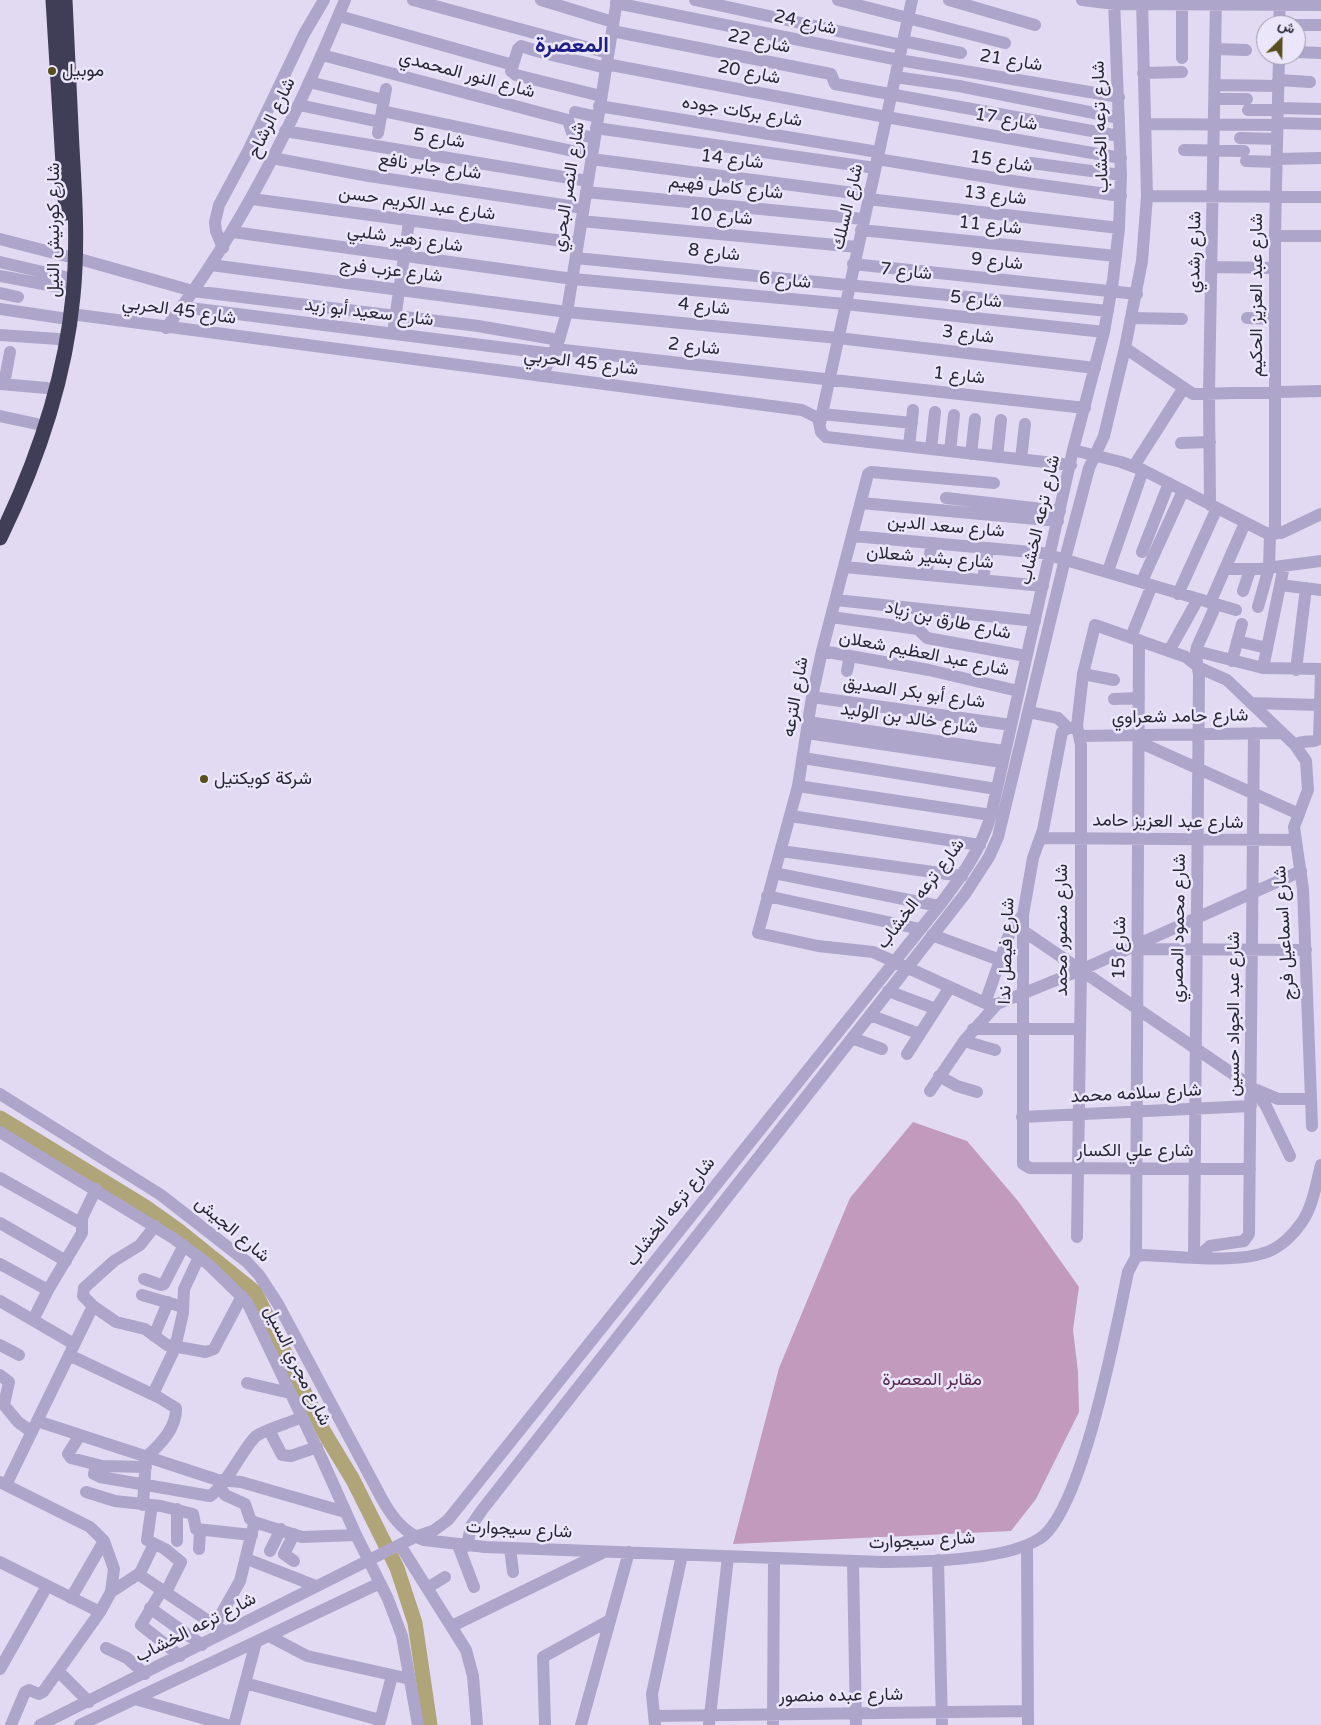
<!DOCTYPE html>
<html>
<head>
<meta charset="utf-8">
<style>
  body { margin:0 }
  #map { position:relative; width:1321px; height:1725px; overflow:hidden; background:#e1daf2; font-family:"Varela Round",Vazirmatn,sans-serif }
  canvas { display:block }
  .north { position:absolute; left:1256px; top:15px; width:50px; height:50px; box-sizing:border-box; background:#ece6fa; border:1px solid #9e9aac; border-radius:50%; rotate:23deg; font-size:14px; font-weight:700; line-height:20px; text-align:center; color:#282736 }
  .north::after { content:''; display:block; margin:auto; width:18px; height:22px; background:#584e1c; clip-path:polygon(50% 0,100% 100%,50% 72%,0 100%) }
</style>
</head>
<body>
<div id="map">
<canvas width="1321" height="1725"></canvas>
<div class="north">ش</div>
</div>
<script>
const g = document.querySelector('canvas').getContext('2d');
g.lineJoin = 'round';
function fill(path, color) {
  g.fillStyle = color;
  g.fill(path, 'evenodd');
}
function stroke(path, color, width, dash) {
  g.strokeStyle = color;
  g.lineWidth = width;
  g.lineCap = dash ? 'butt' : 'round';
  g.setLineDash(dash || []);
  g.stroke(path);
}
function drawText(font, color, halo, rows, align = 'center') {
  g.font = font + ' "Varela Round",Vazirmatn,sans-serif';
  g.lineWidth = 5;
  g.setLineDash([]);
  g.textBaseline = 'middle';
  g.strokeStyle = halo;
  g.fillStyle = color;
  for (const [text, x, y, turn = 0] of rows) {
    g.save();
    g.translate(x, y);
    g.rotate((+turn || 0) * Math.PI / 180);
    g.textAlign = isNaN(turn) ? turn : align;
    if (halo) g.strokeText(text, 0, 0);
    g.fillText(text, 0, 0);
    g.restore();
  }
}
fill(new Path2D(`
  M 913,1122 L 967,1141 L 1018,1201 L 1079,1287 L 1073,1330 L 1078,1372 L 1079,1412 L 1036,1499 L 1011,1531 L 733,1544 L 779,1368 L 850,1198 Z`), '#c19abd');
stroke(new Path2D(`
  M 0,1118 L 147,1208 L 178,1230 L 255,1292 L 324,1432 L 353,1480 L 397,1568 L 415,1623 L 430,1725`), '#b0a578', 15);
stroke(new Path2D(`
  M 413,0 L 608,53
  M 541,0 L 613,22
  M 695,0 L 902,45
  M 838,0 L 1005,43
  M 949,0 L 1035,25
  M 1082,0 L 1115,4 L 1321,5
  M 616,3 L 899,60 L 1119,97
  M 1182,4 L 1182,58
  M 339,16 L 513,65
  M 1279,25 L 1280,0
  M 1296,25 L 1321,25
  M 612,31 L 831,74 L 835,84 L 1119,136
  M 903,41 L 961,53
  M 1215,49 L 1246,50
  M 1296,52 L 1321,53
  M 322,55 L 568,120 L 572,133 L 594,138
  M 606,64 L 886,117 L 1121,158
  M 1143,73 L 1182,72
  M 895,77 L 959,86 L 1119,118
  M 1278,80 L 1310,82
  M 309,82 L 384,100
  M 1215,85 L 1278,86
  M 601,96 L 516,75 L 511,71 L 518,49 L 521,46 C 550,56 577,60 606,68
  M 1215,99 L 1247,99
  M 299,105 L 380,122
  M 599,106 L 878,152
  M 1278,108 L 1321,109
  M 1248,110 L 1278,110
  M 382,111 L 592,155
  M 575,112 L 598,117
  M 1277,123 L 1321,124
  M 1145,124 L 1277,125
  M 596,128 L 875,168
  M 285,131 L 588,181
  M 378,133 L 386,89
  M 1240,138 L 1277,139
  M 1184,150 L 1244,151
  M 272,158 L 369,176 L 583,208
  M 591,159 L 869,195
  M 877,159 L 1019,182 L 1121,196
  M 1277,159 L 1321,158
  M 1246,161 L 1277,162
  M 1031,163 L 1121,175
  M 586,192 L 863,219
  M 1147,196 L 1321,197
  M 252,199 L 578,243
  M 868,199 L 1119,228
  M 581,221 L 857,247
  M 861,230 L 1116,256
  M 233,232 L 573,279 L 845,304 L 1104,332
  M 1275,236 L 1321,236
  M 0,239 L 66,256
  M 223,248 L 216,231 L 215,222 L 219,205 L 248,151 L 304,34 L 324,0
  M 76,258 L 193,291 L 478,326 L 559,340
  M 576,258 L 1108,311
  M 0,262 L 65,277
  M 853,264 L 1137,294
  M 211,265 L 567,312 L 838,338 L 1095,368
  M 1213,267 L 1275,268
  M 0,276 L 64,288
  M 0,293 L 18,297
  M 182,307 L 553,354
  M 0,309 L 61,318
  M 71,314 L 802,410 L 818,418 L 821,432 L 826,437 L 1071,465
  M 1132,318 L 1182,319
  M 1247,318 L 1275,319
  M 394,326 L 409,222
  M 166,328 C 243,228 297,115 345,0
  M 0,335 L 58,339
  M 1125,348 L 1193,394 L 1321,391
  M 555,349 L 1085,408
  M 542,376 L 559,340 L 567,312 L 617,0
  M 0,384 L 47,388
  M 4,384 L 10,352
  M 822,414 L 912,423
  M 0,416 L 37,424
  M 820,423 L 912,0
  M 1181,443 L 1210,442
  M 909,446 L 913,410
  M 931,449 L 935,412
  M 1073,450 L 1121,462 L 1143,470 L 1266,533 L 1281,533 L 1321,514
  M 950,451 L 954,415
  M 971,454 L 975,419
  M 997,457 L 1001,420
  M 1021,459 L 1025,424
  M 1134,466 L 1183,389
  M 994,483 L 871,472 L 868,474 L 822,651 L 812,697 L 798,786 L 758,933 L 818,946 L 873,952 L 985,1003 L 997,1004 L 1081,970 L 1301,871
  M 946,498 L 1060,511
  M 861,503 L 1058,521
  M 1210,505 L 1209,393 L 1216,0
  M 1275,534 L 1275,236 L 1279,55
  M 853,536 L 1042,553 L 1236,610
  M 1142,552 L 1169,483
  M 845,567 L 1043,586
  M 1225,569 L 1259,569 L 1321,561
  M 1108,571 L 1143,470
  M 926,575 L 932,543
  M 983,580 L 988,548
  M 1142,581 L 1183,491
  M 1280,585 L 1321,590
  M 1243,591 L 1250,570
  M 1178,594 L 1217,508
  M 836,600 L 1035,621
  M 1210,603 L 1245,523
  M 1258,607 L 1269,568 L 1270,534
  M 831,617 L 918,629 L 927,638 L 1026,656
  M 1131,637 L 1152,585
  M 1237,641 L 1267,648
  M 822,651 L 929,670 L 1018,691
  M 1169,651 L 1198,599
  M 1196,651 L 1263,668 L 1321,669
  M 1232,661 L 1242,624
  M 1263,668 L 1284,566
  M 1296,670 L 1306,588
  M 847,671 L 850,656
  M 1083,674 L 1114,680
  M 812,697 L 1011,725
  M 1114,699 L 1139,698
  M 1251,703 L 1319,705
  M 1029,712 L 1058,718 L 1068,728
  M 808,722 L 1004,751
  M 1077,728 L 1068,728 L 1062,732 L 1043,830 L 1033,858 L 1023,915 L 1023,1164 L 1030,1168 L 1250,1169
  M 807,733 L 1002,762
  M 1080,736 L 1281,733
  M 1139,742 L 1299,814
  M 1295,745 C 1303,739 1313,744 1319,739 L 1321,671
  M 803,758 L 996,789
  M 798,786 L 991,815
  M 791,816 L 980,845
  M 1040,838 L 1295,840
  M 781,851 L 962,876
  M 774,873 L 939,906
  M 767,896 L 920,929
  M 1022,930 L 1252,1087 L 1266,1106 L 1290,1156
  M 932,935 L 1000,960
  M 1138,949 L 1306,950
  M 888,991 L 936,1009
  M 985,1003 L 1011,929 L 1023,915
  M 870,1015 L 920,1034
  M 973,1029 L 1080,1029
  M 852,1038 L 882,1049
  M 964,1041 L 995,1050
  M 907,1054 L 950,987
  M 939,1076 L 957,1086 L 977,1092
  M 1257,1090 L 1278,1099 L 1310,1099
  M 930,1091 L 964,1041 L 997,1004
  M 0,1094 L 161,1195 L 247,1262 L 259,1275 L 278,1304 L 382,1499 C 392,1517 404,1533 424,1540 L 485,1547 L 882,1562 C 922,1562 1006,1560 1039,1539 C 1082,1513 1117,1325 1128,1272 L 1136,1257 L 1142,1255 C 1177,1256 1235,1264 1267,1252 C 1281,1247 1294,1234 1302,1222 C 1313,1206 1316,1184 1321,1165
  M 1022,1117 L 1251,1106
  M 0,1132 L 173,1238 L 208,1264 L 247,1302 L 322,1459 L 356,1535 L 388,1599 L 402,1636 L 418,1725
  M 0,1178 L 82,1224
  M 0,1223 L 66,1261
  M 155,1226 L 140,1245 L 114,1261 L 84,1288 L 83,1296 L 93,1306 L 116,1322 L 145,1329 L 167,1345 L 206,1352 L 214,1349 L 242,1296
  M 1077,1237 L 1081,970 L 1081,745 L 1077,726 L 1083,674 L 1095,625 L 1186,657 L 1200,668 L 1227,680 L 1295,745 L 1306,761 L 1308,790 L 1294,827 L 1303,889 L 1312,1126
  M 1194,1256 L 1199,675 L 1196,656 L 1197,647 L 1216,605
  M 1136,1257 L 1139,640
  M 1198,1257 L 1210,1246 L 1244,1241 L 1249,1234 L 1254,733
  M 0,1264 L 48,1290 L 82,1233 L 82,1218 L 96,1189
  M 144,1279 L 161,1285 L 164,1284 L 184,1245
  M 142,1295 L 183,1307
  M 0,1301 L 74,1344
  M 33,1320 L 48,1290
  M 154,1336 L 168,1302
  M 0,1345 L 19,1355
  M 69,1355 L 158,1397 L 176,1408 C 177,1428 160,1445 146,1457 L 143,1505
  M 0,1375 L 9,1382 L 4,1405 L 18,1422 L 32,1432
  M 247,1383 L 290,1393
  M 153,1394 L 175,1348 L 183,1313 L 184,1289 L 199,1257
  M 37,1421 L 218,1480 L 241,1482 L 345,1512
  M 269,1430 L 282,1455 L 291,1456 L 317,1447
  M 80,1435 L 68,1454 L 71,1458 L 102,1466 L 146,1467
  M 96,1465 L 94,1474 L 100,1477 L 210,1496 C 225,1487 241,1452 255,1437 C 261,1431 292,1422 302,1417
  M 0,1482 L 90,1527 L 104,1541 L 114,1569 L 111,1592 L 100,1612 L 43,1692 L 39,1694 L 29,1690 L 25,1692 L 11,1725
  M 6,1485 L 93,1306
  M 220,1487 L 225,1495 L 245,1504 L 250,1519 L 254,1522 L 302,1537 L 356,1535
  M 86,1492 L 115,1501 L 161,1506 L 193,1514 L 196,1529 L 252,1535
  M 152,1505 L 147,1540 L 165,1549 L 181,1562 L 166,1592
  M 294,1534 L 284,1554 L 294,1561
  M 177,1541 L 177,1509
  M 400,1545 L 466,1650 L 473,1676 L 477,1725
  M 458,1545 L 474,1587
  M 467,1546 L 471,1526 L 482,1510 L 965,894 L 989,857 L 998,837 L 1065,559 L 1089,468 L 1104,436 L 1125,348 L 1142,261 L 1147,196 L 1142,0
  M 1027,1546 L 1028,1725
  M 510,1548 L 513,1572
  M 199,1549 L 200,1530
  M 270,1551 L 281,1529
  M 247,1559 L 316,1586
  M 938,1560 L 942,1725
  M 0,1562 L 100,1612
  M 853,1562 L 856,1725
  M 138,1574 L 222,1630
  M 427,1588 L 445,1577
  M 162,1590 L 141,1625 L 180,1656
  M 111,1592 L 140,1573 L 154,1544
  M 71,1598 L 104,1541
  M 150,1608 L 202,1645
  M 215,1625 L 240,1581 L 253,1528
  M 452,1626 L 602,1553
  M 269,1636 L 307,1656 L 410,1679
  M 106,1648 L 127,1658 L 145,1674
  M 0,1669 L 47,1586
  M 58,1671 L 89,1702
  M 245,1683 L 380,1720
  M 135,1699 L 227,1725
  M 655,1716 L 1028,1711
  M 40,1725 L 415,1537 L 433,1531 L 448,1520 L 939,906 C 961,877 981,850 991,815 L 1073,450 L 1104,332 L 1113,280 L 1119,228 L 1121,175 L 1114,0
  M 80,1725 L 380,1583
  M 234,1725 L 256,1642
  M 379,1725 L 392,1676
  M 545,1725 L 543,1657 L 610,1620
  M 581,1725 L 629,1552
  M 655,1725 L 652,1694 L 682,1555
  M 709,1725 L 728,1557
  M 773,1725 L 774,1559`), '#aea6ca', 12);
stroke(new Path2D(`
  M 53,0 L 66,213
  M 0,538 C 37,462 65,381 73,296 C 78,246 75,197 72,148 C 70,99 67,49 65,0`), '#403e57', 15);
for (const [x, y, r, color] of [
  [52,71,5,"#584e1c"],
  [204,779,5,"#584e1c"]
]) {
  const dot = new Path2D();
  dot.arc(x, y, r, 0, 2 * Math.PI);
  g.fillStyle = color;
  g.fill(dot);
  stroke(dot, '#ece6fa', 2);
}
drawText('18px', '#282736', '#ece6fa', [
  ["شارع 24",805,23,12],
  ["شارع 22",759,42,11],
  ["شارع 21",1011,61,9],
  ["شارع 20",749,73,11],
  ["شارع النور المحمدي",467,75,15],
  ["شارع بركات جوده",742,112,9],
  ["شارع الرشاح",272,118,-64],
  ["شارع 17",1006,120,10],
  ["شارع ترعه الخشاب",1101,127,-92],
  ["شارع 5",439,139,9],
  ["شارع 14",732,160,7],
  ["شارع 15",1001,162,9],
  ["شارع جابر نافع",430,167,8],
  ["شارع النصر البحري",569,187,-81],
  ["شارع كامل فهيم",726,188,6],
  ["شارع 13",995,196,7],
  ["شارع عبد الكريم حسن",417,204,8],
  ["شارع السلك",848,207,-77],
  ["شارع 10",721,217,5],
  ["شارع 11",990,226,6],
  ["شارع كورنيش النيل",54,230,-90],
  ["شارع زهير شلبي",405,239,8],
  ["شارع رشدي",1195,252,-89],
  ["شارع 8",714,253,6],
  ["شارع 9",997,262,6],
  ["شارع عزب فرج",391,271,7],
  ["شارع 7",906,272,6],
  ["شارع 6",785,281,5],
  ["شارع عبد العزيز الحكيم",1257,295,-90],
  ["شارع 5",976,300,6],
  ["شارع 4",704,307,6],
  ["شارع 45 الحربي",179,311,8],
  ["شارع سعيد أبو زيد",369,313,7],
  ["شارع 3",968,335,7],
  ["شارع 2",694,347,6],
  ["شارع 45 الحربي",581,363,7],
  ["شارع 1",959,376,6],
  ["شارع ترعه الخشاب",1040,520,-77],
  ["شارع سعد الدين",946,527,5],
  ["شارع بشير شعلان",930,558,5],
  ["شارع طارق بن زياد",948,621,12],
  ["شارع عبد العظيم شعلان",924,654,11],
  ["شارع أبو بكر الصديق",914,693,8],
  ["شارع الترعه",796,697,-80],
  ["شارع حامد شعراوي",1180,717,-1],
  ["شارع خالد بن الوليد",909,719,8],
  ["شارع عبد العزيز حامد",1168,822,1],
  ["شارع ترعه الخشاب",921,894,-53],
  ["شارع محمود المصري",1179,928,-89],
  ["شارع منصور محمد",1062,930,-90],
  ["شارع اسماعيل فرج",1285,933,-94],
  ["شارع 15",1120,948,-89],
  ["شارع فيصل ندا",1007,951,-88],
  ["شارع عبد الجواد حسين",1234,1014,-90],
  ["شارع سلامه محمد",1136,1094,-3],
  ["شارع علي الكسار",1135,1151],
  ["شارع ترعه الخشاب",671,1212,-52],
  ["شارع الجيش",232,1230,40],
  ["شارع مجري السيل",297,1366,64],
  ["شارع سيجوارت",519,1530,3],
  ["شارع سيجوارت",922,1541,-3],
  ["شارع ترعه الخشاب",196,1628,-27],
  ["شارع عبده منصور",841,1696,-1]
]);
drawText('18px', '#282736', '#ece6fa', [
  ["موبيل",62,71],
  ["شركة كويكتيل",214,779]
], 'left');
drawText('18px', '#552a4f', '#ece6fa', [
  ["مقابر المعصرة",932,1380]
]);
drawText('bold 22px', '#1e1f87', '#ece6fa', [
  ["المعصرة",572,46]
]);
</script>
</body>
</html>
